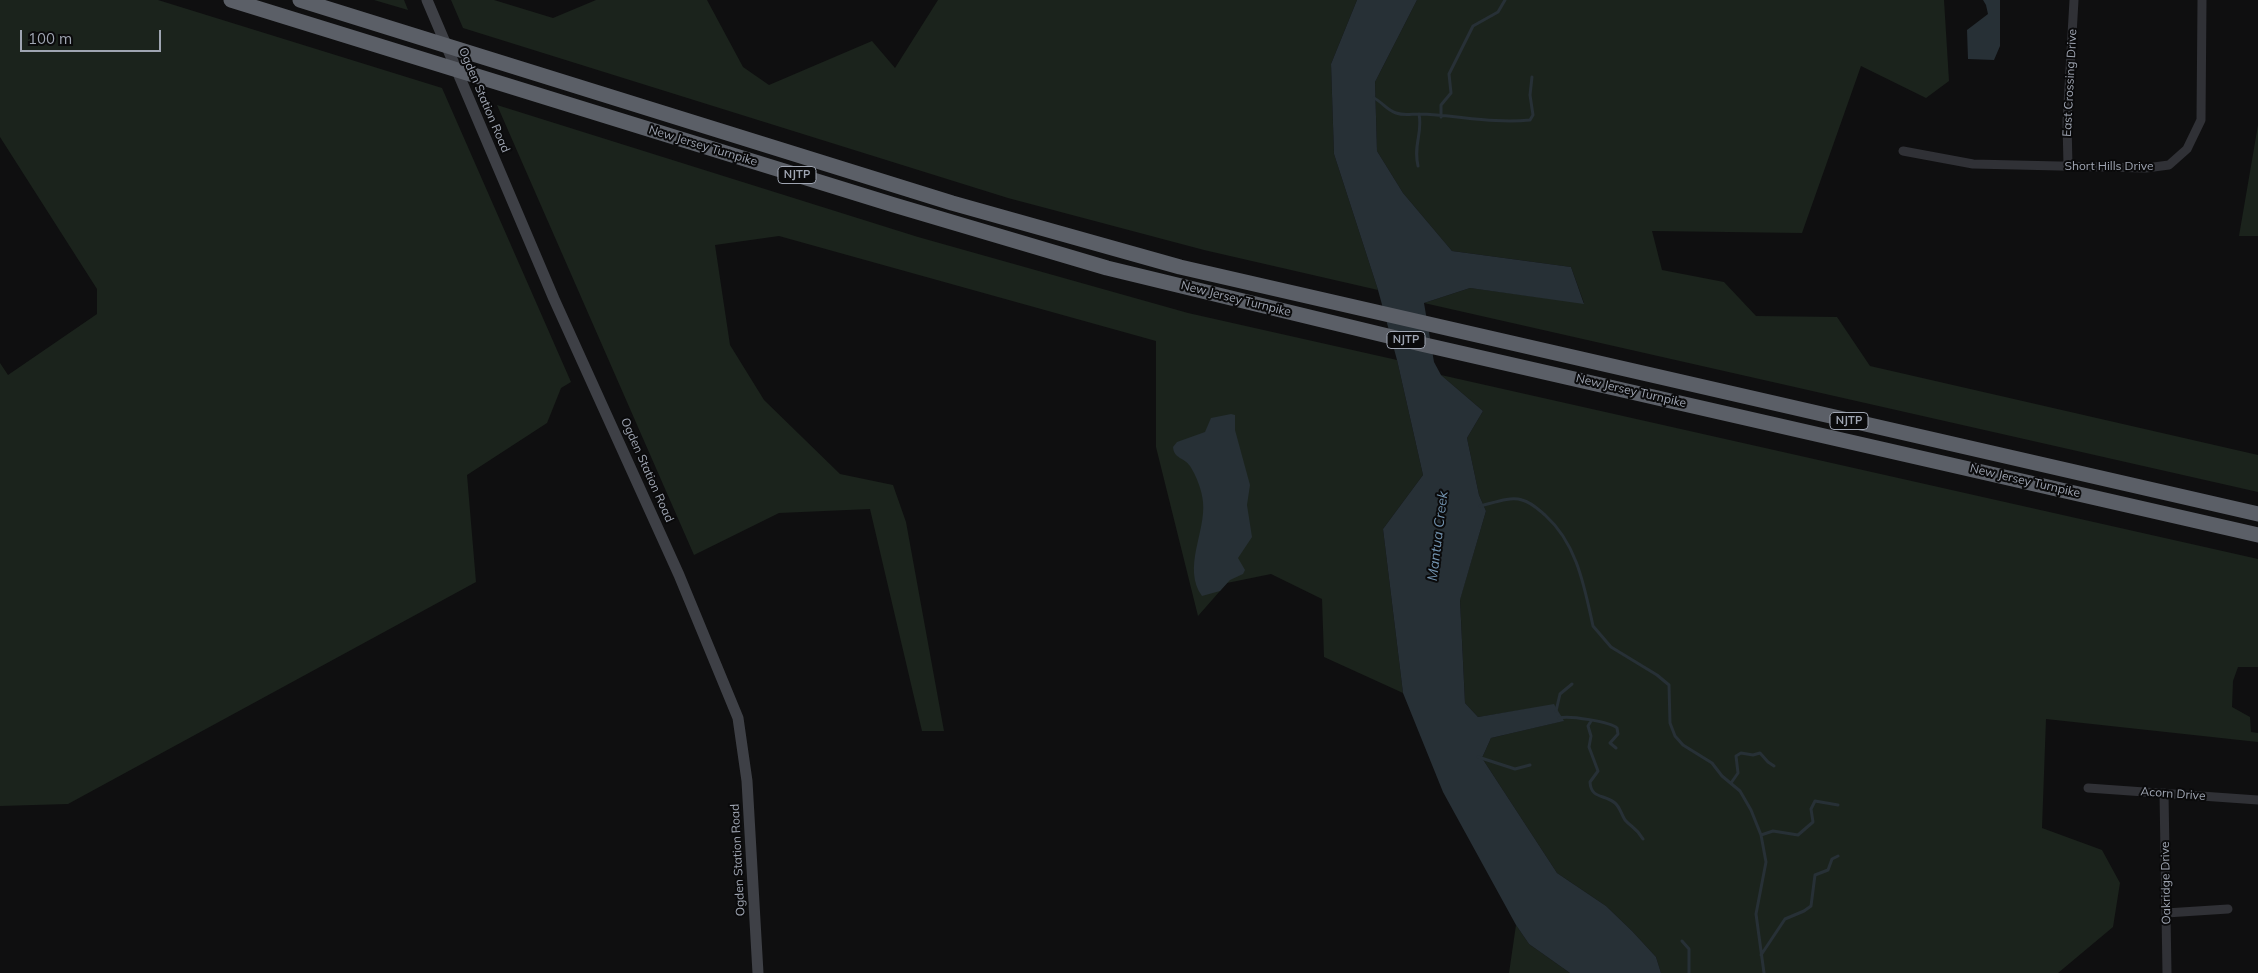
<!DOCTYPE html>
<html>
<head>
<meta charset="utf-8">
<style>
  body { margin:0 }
  #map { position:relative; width:2258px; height:973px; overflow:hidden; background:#0f0f10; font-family:Mulish,sans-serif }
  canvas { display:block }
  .scale { position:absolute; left:20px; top:30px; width:141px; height:22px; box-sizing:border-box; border:2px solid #9fa5b2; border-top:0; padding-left:6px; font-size:15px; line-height:18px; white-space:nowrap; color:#9fa5b2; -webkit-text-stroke:4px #0a0a0b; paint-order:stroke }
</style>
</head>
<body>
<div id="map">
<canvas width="2258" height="973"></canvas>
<div class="scale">100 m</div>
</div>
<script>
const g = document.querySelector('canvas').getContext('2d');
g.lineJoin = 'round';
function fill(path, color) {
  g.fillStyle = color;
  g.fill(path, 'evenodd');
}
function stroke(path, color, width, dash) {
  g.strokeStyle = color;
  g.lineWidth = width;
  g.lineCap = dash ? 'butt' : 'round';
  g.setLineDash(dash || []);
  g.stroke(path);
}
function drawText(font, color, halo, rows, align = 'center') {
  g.font = font + ' Mulish,sans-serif';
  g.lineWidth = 4;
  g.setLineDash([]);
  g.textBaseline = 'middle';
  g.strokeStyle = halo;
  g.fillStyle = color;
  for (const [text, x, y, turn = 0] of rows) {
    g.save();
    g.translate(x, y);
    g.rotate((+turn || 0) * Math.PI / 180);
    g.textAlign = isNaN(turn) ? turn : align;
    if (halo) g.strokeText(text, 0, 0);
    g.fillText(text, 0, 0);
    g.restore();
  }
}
fill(new Path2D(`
  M 0,0 L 158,0 L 442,88 L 571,382 L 561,388 L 547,423 L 467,475 L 476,582 L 68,804 L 0,806 L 0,363 L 8,375 L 97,314 L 97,289 L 0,137 Z
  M 374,0 L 404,0 L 408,10 Z
  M 451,0 L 494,0 L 553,18 L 596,0 L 707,0 L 743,67 L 769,85 L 872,41 L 895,68 L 938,0 L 1357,0 L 1331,64 L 1334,154 L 1378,290 L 1204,250 L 1008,198 L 463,28 Z
  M 1417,0 L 1944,0 L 1949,81 L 1926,98 L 1861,66 L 1802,233 L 1652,231 L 1662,270 L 1724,282 L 1756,316 L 1837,317 L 1870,366 L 2258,455 L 2258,492 L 1424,303 L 1470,288 L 1584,303 L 1571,267 L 1452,251 L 1403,193 L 1377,151 L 1375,82 Z
  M 497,105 L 918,237 L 1188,313 L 1397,360 L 1423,475 L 1383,529 L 1403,693 L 1324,657 L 1322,599 L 1271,574 L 1227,583 L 1198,616 L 1156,447 L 1156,341 L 779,236 L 715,245 L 730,345 L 764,400 L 840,474 L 893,485 L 906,522 L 944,731 L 922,731 L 870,509 L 779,513 L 694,555 Z
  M 2258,125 L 2258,236 L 2239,236 Z
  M 1441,375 L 2258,559 L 2258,667 L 2238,667 L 2233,681 L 2232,707 L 2250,717 L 2251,732 L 2258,733 L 2258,742 L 2046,719 L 2042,828 L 2102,850 L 2120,883 L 2113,927 L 2058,973 L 1661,973 L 1656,957 L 1632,931 L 1606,906 L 1557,873 L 1482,758 L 1491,738 L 1563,721 L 1554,705 L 1478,717 L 1465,703 L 1460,599 L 1486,511 L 1479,495 L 1467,438 L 1483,411 Z
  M 1516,925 L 1529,944 L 1570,973 L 1509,973 Z`), '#1b231c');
fill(new Path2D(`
  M 1357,0 L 1417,0 L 1375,82 L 1377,151 L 1403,193 L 1452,251 L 1571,267 L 1584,304 L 1470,288 L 1424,303 L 1434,362 L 1441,375 L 1483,411 L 1467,438 L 1479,495 L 1486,511 L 1460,600 L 1465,703 L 1478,717 L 1554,704 L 1564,721 L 1491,738 L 1482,758 L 1557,873 L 1606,906 L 1632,931 L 1656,957 L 1661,973 L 1570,973 L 1529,944 L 1516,925 L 1443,792 L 1403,693 L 1383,529 L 1423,475 L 1397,360 L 1378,290 L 1334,154 L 1331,64 Z
  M 1983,0 L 2000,0 L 2000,46 L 1994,60 L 1968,59 L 1967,30 L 1988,14 L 1986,5 Z
  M 1231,414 L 1235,415 L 1235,430 L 1250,485 L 1247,505 L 1252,537 L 1238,558 L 1245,570 L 1243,574 L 1230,580 L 1220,591 L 1202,596 C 1182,568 1206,532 1203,502 C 1202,490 1196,475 1190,466 C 1184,457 1174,459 1173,447 L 1177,442 L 1205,432 L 1211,418 Z`), '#273036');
stroke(new Path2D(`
  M 1374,98 C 1382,102 1387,110 1396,113 C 1404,116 1411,114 1419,114 C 1456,115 1493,124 1530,120 L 1533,115 L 1530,95 L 1532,77
  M 1441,117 L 1441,105 L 1451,93 L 1449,74 L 1473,26 L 1498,12 L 1505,0
  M 1418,166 C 1413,144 1423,133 1419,114
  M 1480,506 C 1493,503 1510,496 1522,500 C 1531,502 1538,509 1545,515 C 1577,544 1584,585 1593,626 L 1611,647 L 1657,675 L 1669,685 L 1670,723 L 1675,736 L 1683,745 L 1712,763 L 1722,776 L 1740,791 L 1751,810 L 1761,835 L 1766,862 L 1756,914 L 1764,973
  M 1556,711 L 1560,694 L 1572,684
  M 1559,718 C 1569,715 1611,722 1617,728 L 1618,734 L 1610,743 L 1616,748
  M 1591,721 L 1588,726 L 1591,736 L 1589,747 L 1598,771 L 1590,782 C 1591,799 1604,794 1615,803 C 1620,807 1621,814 1625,820 C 1632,828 1636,827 1643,839
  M 1478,757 L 1515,769 L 1530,765
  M 1731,783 L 1738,773 L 1736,756 L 1741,753 L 1753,755 L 1760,753 L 1768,762 L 1774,766
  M 1761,835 L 1773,831 L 1798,835 L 1813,822 L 1811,809 L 1815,801 L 1838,805
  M 1682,941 L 1689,949 L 1689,973
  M 1761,955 L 1785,919 L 1804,911 L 1811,906 L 1815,875 L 1828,870 L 1832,859 L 1838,856`), '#273036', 3);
stroke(new Path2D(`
  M 1903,151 L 1973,164 L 2146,168 L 2169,165 L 2187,149 L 2201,120 L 2202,0
  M 2068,166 L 2067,122 L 2074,0
  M 2088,788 L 2258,800
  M 2164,793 L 2167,973
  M 2166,913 L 2228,909`), '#303136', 9);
stroke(new Path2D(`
  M 427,0 L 554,299 L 679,575 L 738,718 L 747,781 L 758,973`), '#3e4046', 11);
stroke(new Path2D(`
  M 231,0 L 894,205 L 1107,268 L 1421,344 L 2258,535
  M 300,0 L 952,203 L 1180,267 L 2258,514`), '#5b5f67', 15);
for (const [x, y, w] of [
  [797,175,38],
  [1406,340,38],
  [1849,421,38]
]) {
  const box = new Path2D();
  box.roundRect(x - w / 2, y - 8.5, w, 17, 4);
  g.fillStyle = '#0a0a0b';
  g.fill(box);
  stroke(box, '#9fa5b2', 1);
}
drawText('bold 11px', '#9fa5b2', null, [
  ["NJTP",797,175],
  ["NJTP",1406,340],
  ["NJTP",1849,421]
]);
drawText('12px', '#9fa5b2', '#0a0a0b', [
  ["East Crossing Drive",2070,83,-87],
  ["Ogden Station Road",484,100,67],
  ["New Jersey Turnpike",703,146,17],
  ["Short Hills Drive",2109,166],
  ["New Jersey Turnpike",1236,299,14],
  ["New Jersey Turnpike",1631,391,13],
  ["Ogden Station Road",647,470,66],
  ["New Jersey Turnpike",2025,481,13],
  ["Acorn Drive",2173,794,4],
  ["Ogden Station Road",738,860,-93],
  ["Oakridge Drive",2166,883,-91]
]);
drawText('italic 14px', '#7394b1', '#0a0a0b', [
  ["Mantua Creek",1438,536,-83]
]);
</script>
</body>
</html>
